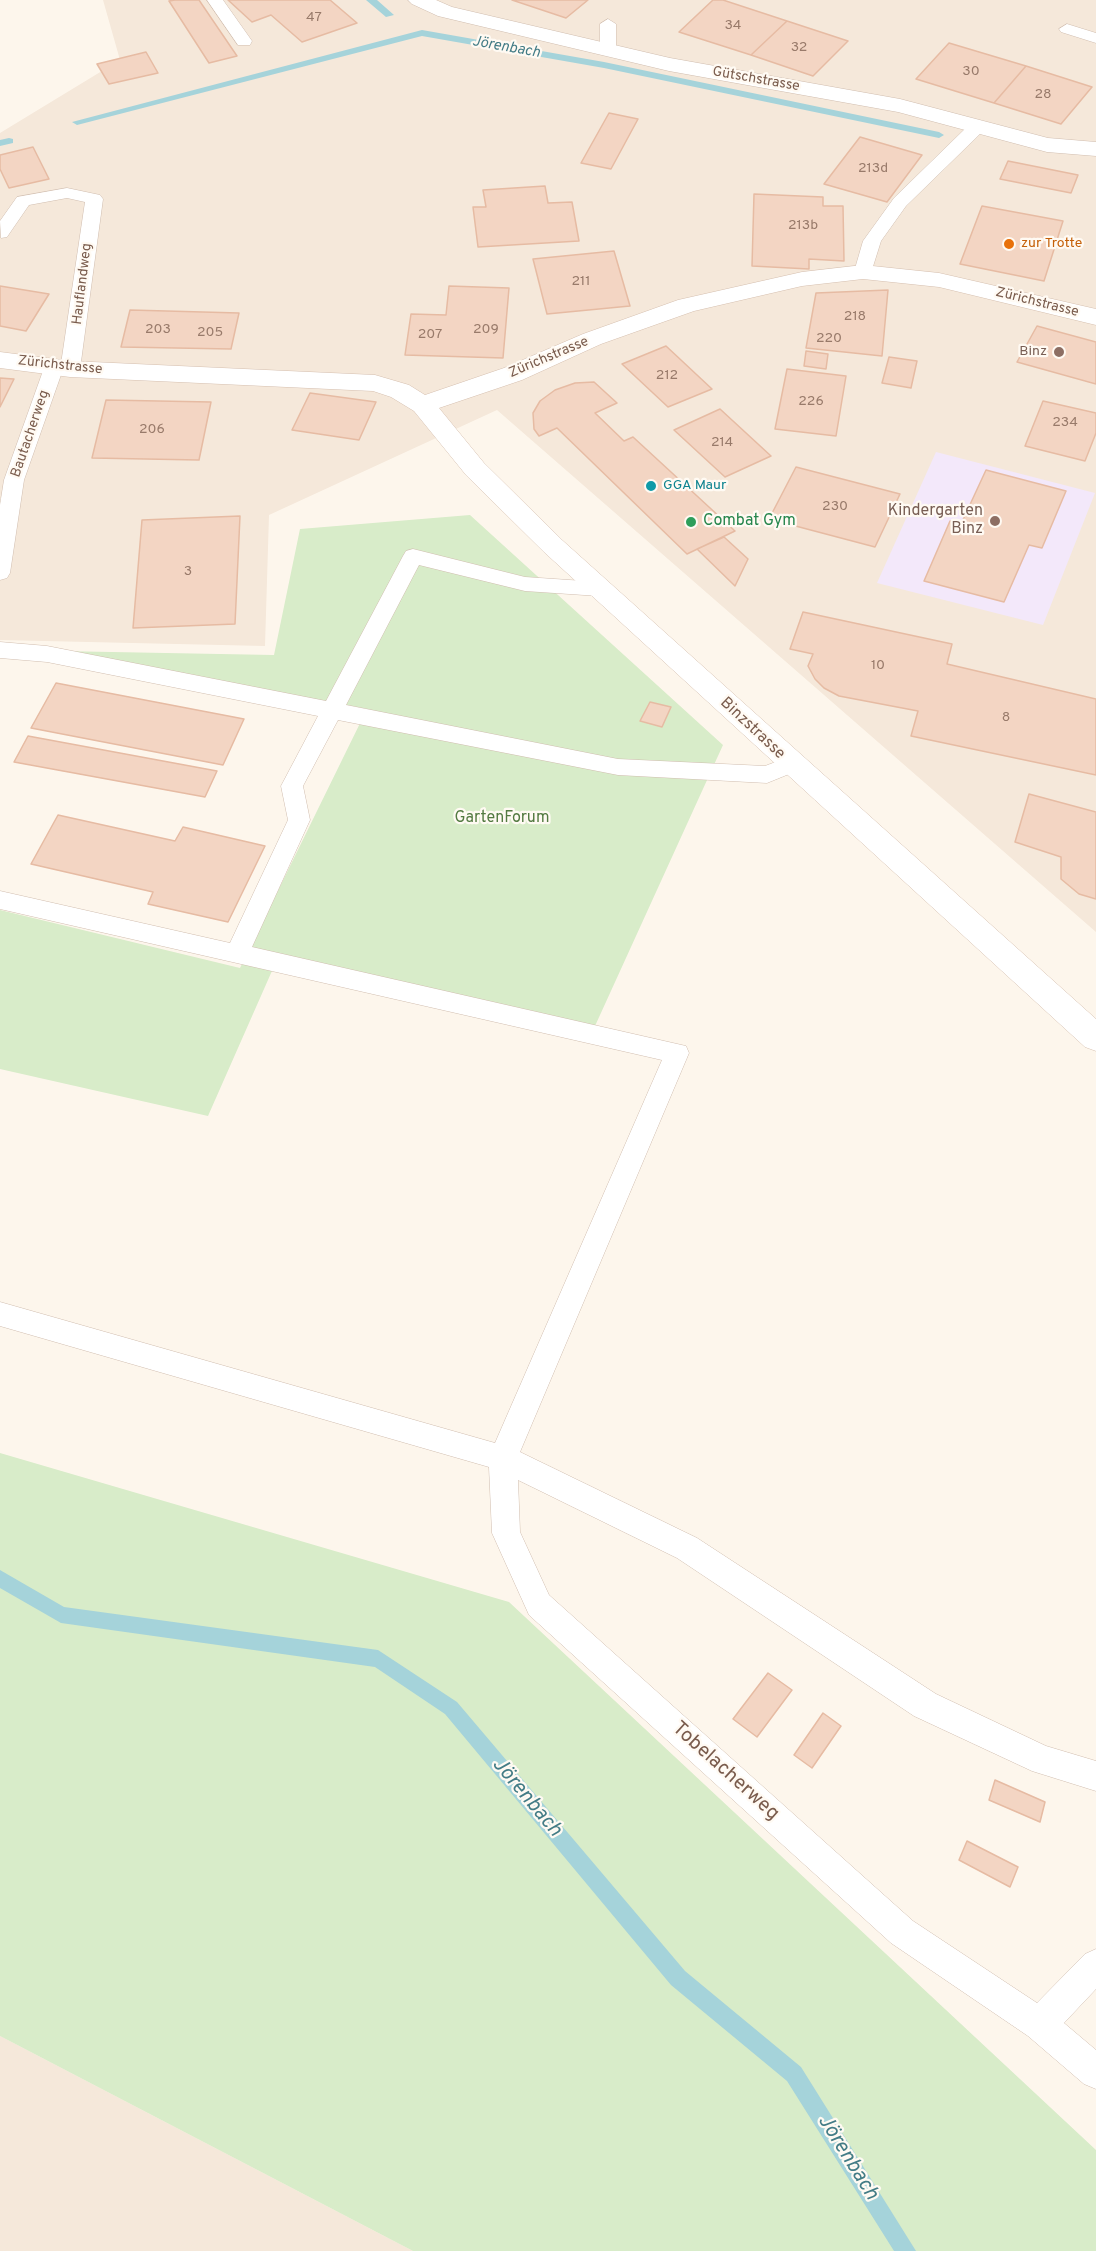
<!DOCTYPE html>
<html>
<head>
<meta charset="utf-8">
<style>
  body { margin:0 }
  canvas { display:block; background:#fdf6ec }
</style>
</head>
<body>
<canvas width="1096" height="2251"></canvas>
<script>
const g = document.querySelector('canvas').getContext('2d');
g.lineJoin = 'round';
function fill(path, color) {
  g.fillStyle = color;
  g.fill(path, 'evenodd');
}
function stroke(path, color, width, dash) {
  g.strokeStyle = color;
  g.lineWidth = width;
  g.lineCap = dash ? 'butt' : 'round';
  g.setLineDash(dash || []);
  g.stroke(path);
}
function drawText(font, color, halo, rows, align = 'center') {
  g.font = font + ' Overpass,sans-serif';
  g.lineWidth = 4.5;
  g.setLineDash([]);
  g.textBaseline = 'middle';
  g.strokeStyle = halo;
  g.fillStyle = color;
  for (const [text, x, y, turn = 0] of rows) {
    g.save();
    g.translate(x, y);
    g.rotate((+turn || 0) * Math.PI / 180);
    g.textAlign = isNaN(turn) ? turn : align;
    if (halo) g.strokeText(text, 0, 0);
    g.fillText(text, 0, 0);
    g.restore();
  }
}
fill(new Path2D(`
  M 103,0 L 1096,0 L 1096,932 L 497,410 L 269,515 L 265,646 L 0,640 L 0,573 L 9,499 L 0,498 L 0,133 L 120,60 Z
  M 0,2036 L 2,2037 L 413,2251 L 0,2251 Z`), '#f5e8da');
fill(new Path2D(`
  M 936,452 L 1095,493 L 1043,625 L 877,583 Z`), '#f3e8fa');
fill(new Path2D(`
  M 470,515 L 723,745 L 595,1026 L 279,955 L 208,1116 L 0,1069 L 0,910 L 240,968 L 367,709 L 58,651 L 274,655 L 300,529 Z
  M 0,1453 L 509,1602 L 1096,2150 L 1096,2251 L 413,2251 L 0,2036 Z`), '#d8ecc9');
fill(new Path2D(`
  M 366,0 L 377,0 L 394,15 L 386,17 Z
  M 422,30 L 604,62 L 939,132 L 944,135 L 939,138 L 604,68 L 422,36 L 77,125 L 72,122 Z
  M 9,138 L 13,139 L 13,143 L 0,146 L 0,140 Z
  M 0,1570 L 64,1607 L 378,1650 L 457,1702 L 685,1971 L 801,2067 L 916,2251 L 894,2251 L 787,2081 L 671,1985 L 445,1714 L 375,1667 L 61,1623 L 0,1588 Z`), '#a5d3da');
const building = new Path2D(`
  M 175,0 L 199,0 L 237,56 L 209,63 L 169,1 Z
  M 228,0 L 330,0 L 357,23 L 302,42 L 271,15 L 252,22 Z
  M 512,0 L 588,0 L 566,18 Z
  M 713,0 L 723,0 L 787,21 L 751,55 L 679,32 Z
  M 787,21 L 848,41 L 813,76 L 751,55 Z
  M 949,43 L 1026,66 L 994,103 L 916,79 Z
  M 146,52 L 158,73 L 109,84 L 97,64 Z
  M 1026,66 L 1092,87 L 1061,124 L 994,103 Z
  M 609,113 L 638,119 L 611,169 L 581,163 Z
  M 860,137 L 922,155 L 887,202 L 824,184 Z
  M 33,147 L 49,179 L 9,188 L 0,169 L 0,155 Z
  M 1008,161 L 1078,175 L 1071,193 L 1000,179 Z
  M 545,186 L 548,203 L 572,202 L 579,241 L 478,247 L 473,207 L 486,207 L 483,190 Z
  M 754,194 L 823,197 L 823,206 L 843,206 L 844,261 L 809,259 L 809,269 L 752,266 Z
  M 982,206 L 1063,221 L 1044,281 L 960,264 Z
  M 614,251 L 630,306 L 547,314 L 533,259 Z
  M 0,286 L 49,294 L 26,331 L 0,326 Z
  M 449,286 L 509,288 L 503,358 L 405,355 L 411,314 L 446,315 Z
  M 888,290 L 882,356 L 806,348 L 816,293 Z
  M 130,310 L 239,313 L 231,349 L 121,347 Z
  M 1037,326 L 1096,342 L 1096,384 L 1017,362 Z
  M 666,346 L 712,389 L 668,407 L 622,364 Z
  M 806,351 L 828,354 L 826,369 L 804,366 Z
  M 889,357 L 917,361 L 911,388 L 882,383 Z
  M 787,369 L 846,376 L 836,436 L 775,429 Z
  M 0,378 L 14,379 L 0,407 Z
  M 594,382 L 617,403 L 595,413 L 624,441 L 633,437 L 735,531 L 687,554 L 557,428 L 539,436 L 534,429 L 533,413 L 540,401 L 555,390 L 575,383 Z
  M 310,393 L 376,402 L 359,440 L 292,430 Z
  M 106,400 L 211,402 L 199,460 L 92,458 Z
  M 1043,401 L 1096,413 L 1096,433 L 1085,461 L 1025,446 Z
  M 720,409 L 771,456 L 725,477 L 674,430 Z
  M 796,467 L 900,494 L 875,547 L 769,519 Z
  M 986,470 L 1066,491 L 1042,548 L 1029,545 L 1004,602 L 924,581 L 950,521 L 961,524 Z
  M 240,516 L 235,624 L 133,628 L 142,520 Z
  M 724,537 L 748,559 L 735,586 L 697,549 Z
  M 803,612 L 952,644 L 947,664 L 1096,699 L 1096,775 L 911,736 L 918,711 L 839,696 L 824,688 L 815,679 L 808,666 L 813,654 L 790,649 Z
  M 56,683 L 244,719 L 223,765 L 31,728 Z
  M 650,702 L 671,707 L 662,727 L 640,721 Z
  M 28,736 L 217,771 L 205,797 L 14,762 Z
  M 1029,794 L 1096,812 L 1096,899 L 1079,894 L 1061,879 L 1061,857 L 1015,842 Z
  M 58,815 L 175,841 L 183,827 L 265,846 L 228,922 L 148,904 L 153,892 L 31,864 Z
  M 768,1673 L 792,1690 L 757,1737 L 733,1719 Z
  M 823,1713 L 841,1726 L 812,1768 L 794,1755 Z
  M 995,1780 L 1045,1802 L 1040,1822 L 989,1800 Z
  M 967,1841 L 1018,1867 L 1010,1887 L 959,1860 Z`);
fill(building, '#f3d5c3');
stroke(building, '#e6bba3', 1.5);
const service = new Path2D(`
  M 207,0 L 223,0 L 252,41 L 250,45 L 238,45 Z
  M 608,19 L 616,24 L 616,48 L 608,53 L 600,48 L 600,24 Z
  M 1067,24 L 1096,33 L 1096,43 L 1061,32 L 1059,29 Z
  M 977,122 L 983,123 L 986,127 L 983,131 L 906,206 L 881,241 L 870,276 L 856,276 L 854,272 L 863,241 L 894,198 L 971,123 Z
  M 67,188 L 100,195 L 103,199 L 80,369 L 77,373 L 70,375 L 62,372 L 24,480 L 10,573 L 7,578 L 0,580 L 0,505 L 4,480 L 44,368 L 47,364 L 54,362 L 61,364 L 85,202 L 67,198 L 29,205 L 7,237 L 1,238 L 0,221 L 17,197 Z
  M 413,549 L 525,577 L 599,582 L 606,584 L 610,589 L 606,594 L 599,596 L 525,591 L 419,565 L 346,705 L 618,759 L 765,766 L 791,756 L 799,758 L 802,764 L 799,770 L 767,783 L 618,775 L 338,720 L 303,786 L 310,820 L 252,947 L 686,1046 L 689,1053 L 520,1452 L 697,1538 L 936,1694 L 1046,1746 L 1096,1761 L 1096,1791 L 1032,1771 L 914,1716 L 677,1558 L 518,1480 L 520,1532 L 549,1595 L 913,1921 L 1037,2003 L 1085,1954 L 1096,1949 L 1096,1989 L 1064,2023 L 1096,2050 L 1096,2089 L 1084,2084 L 1028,2036 L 891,1943 L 529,1615 L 492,1533 L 489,1467 L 0,1326 L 0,1302 L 495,1443 L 662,1060 L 0,909 L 0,891 L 230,943 L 288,820 L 281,786 L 318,716 L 47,662 L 0,658 L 0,642 L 47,646 L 326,701 L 403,556 L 406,551 Z`);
const minor = new Path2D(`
  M 408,0 L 436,0 L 452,7 L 670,58 L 900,99 L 1048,138 L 1096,142 L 1096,156 L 1047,152 L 898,112 L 669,71 L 438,16 L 412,4 Z`);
const secondary = new Path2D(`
  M 863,265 L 939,273 L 1096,309 L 1096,325 L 939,287 L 863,279 L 802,286 L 694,311 L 601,344 L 522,380 L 439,408 L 484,463 L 562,540 L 1096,1019 L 1096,1051 L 1085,1047 L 544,552 L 466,475 L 414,411 L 391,397 L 373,391 L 70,377 L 0,368 L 0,352 L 70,361 L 375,375 L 409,385 L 425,395 L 504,368 L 583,334 L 678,300 L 802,272 Z`);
stroke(service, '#d1beb0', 1);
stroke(minor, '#d1beb0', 1);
stroke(secondary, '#d6c0b0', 1);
fill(service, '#fff');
fill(minor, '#fff');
fill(secondary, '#fff');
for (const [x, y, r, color] of [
  [1009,244,6,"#e8710a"],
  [1059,352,6,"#8d6e63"],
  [651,486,6,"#0f9aa8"],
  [995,521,6,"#8d6e63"],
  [691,522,6,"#2e9e5b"]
]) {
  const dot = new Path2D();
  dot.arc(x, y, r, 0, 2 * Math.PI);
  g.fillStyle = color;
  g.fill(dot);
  stroke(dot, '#fffaf3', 2);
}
drawText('14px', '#987a6a', null, [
  ["47",314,18],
  ["34",733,26],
  ["32",799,48],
  ["30",971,72],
  ["28",1043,95],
  ["213d",873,169],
  ["213b",803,226],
  ["211",581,282],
  ["218",855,317],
  ["203",158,330],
  ["209",486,330],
  ["205",210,333],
  ["207",430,335],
  ["220",829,339],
  ["212",667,376],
  ["226",811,402],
  ["234",1065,423],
  ["206",152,430],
  ["214",722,443],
  ["230",835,507],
  ["3",188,572],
  ["10",878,666],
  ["8",1006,718]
]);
drawText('14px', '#7a5c4d', '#fffaf3', [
  ["Gütschstrasse",756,80,10],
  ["Hauflandweg",83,284,-83],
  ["Zürichstrasse",1037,303,14],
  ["Zürichstrasse",549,358,-23],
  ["Zürichstrasse",60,366,6],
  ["Bautacherweg",31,434,-71]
]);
drawText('14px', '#c56008', '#fffaf3', [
  ["zur Trotte",1021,244]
], 'left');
drawText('14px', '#785e54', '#fffaf3', [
  ["Binz",1047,352]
], 'right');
drawText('14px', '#0d838f', '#fffaf3', [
  ["GGA Maur",663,486]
], 'left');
drawText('italic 15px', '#437c86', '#fffaf3', [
  ["Jörenbach",506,48,10]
]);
drawText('16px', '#785e54', '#fffaf3', [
  ["Kindergarten",983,512],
  ["Binz",983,530]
], 'right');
drawText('16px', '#27864d', '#fffaf3', [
  ["Combat Gym",703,522]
], 'left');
drawText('16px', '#7a5c4d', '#fffaf3', [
  ["Binzstrasse",752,729,43]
]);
drawText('16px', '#537a41', '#fffaf3', [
  ["GartenForum",502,819]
]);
drawText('20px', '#7a5c4d', '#fffaf3', [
  ["Tobelacherweg",725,1772,42]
]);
drawText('italic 21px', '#437c86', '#fffaf3', [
  ["Jörenbach",526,1798,50],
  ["Jörenbach",847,2158,58]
]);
</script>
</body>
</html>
